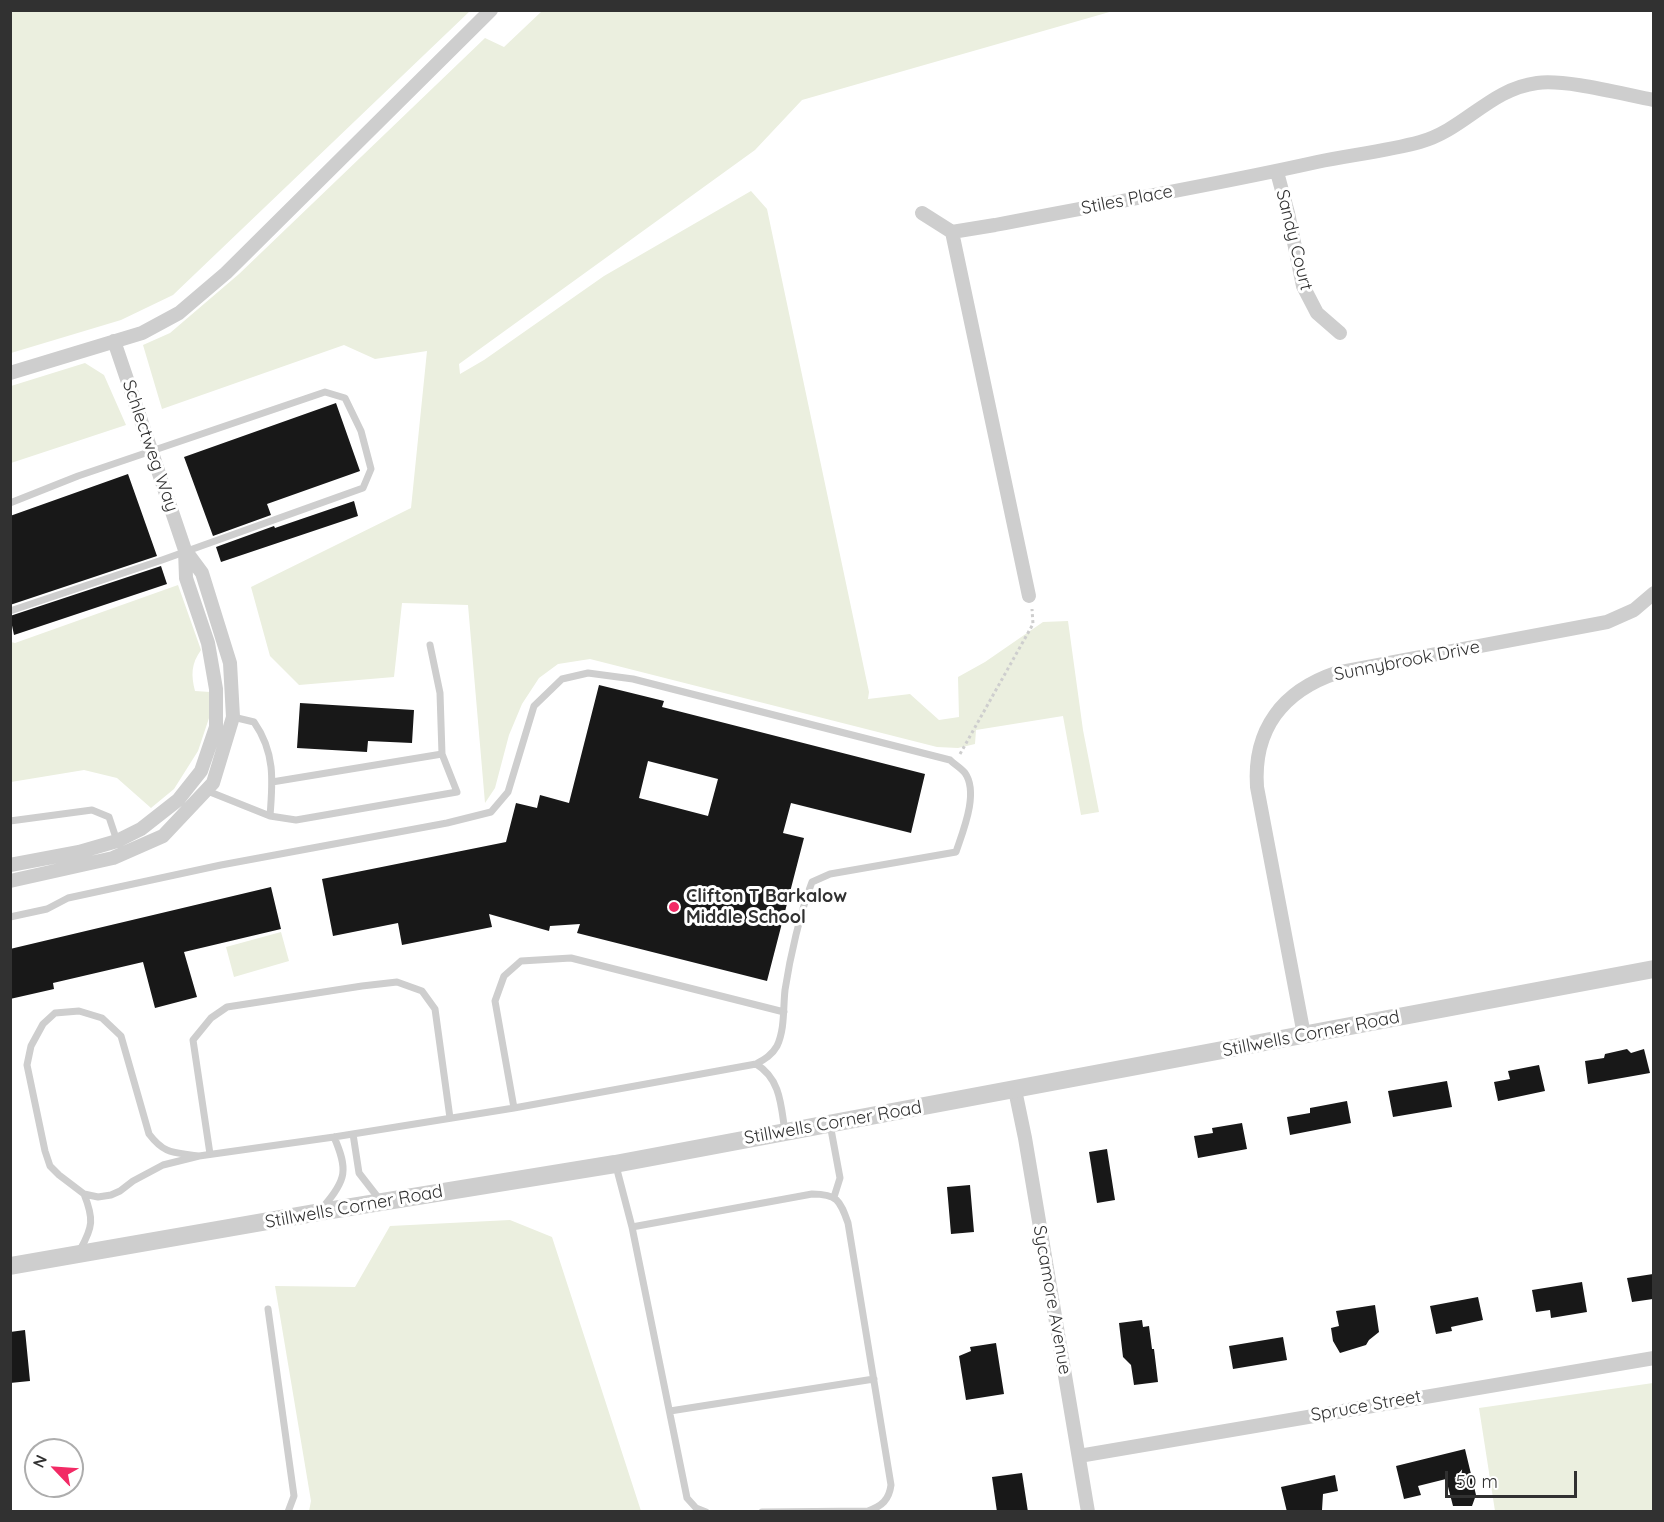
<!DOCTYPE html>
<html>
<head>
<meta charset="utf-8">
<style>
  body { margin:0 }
  #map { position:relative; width:1664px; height:1522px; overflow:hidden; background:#fff; font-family:Quicksand,sans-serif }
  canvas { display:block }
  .frame { position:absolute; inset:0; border:12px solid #313131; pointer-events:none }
  .north { position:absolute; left:24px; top:1438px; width:60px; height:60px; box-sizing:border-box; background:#fff; border:2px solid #adadad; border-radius:50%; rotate:295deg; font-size:16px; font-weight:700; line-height:24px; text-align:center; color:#313131 }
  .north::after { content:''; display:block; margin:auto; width:21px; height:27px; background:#f22a65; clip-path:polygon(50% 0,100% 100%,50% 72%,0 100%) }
  .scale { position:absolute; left:1445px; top:1471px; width:132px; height:27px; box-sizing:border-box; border:3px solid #313131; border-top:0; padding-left:8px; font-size:18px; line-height:21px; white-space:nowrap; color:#313131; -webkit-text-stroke:4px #fff; paint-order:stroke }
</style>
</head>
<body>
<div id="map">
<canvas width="1664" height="1522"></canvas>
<div class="frame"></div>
<div class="north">N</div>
<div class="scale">50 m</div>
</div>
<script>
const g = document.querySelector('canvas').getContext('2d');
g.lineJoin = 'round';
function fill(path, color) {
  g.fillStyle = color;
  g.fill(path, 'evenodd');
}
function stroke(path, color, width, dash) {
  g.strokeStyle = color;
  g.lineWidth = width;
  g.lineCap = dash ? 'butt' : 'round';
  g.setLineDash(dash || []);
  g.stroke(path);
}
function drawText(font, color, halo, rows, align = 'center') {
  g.font = font + ' Quicksand,sans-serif';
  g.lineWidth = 6;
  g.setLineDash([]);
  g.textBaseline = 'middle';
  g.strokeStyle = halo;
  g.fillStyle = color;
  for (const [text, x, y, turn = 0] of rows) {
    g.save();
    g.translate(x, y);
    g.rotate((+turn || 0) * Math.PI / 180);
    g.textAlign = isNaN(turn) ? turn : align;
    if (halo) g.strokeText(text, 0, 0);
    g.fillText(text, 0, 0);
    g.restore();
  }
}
fill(new Path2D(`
  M 11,10 L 470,10 L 470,11 L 173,295 L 121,320 L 11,353 Z
  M 542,11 L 1113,11 L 802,100 L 755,150 L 459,364 L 460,374 L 484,360 L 604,276 L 751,191 L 767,209 L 866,678 L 869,692 L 868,699 L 910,694 L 939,720 L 959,717 L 958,677 L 985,662 L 1043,622 L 1068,621 L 1083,730 L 1099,812 L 1081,815 L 1063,716 L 976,730 L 975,744 L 958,748 L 937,747 L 590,659 L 558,664 L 539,678 L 522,704 L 509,735 L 495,788 L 485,803 L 468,605 L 402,603 L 394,677 L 299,685 L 270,656 L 251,587 L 411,508 L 427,351 L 375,359 L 344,345 L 162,409 L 143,345 L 170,333 L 239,274 L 485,38 L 504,47 Z
  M 85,363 L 104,375 L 126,425 L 11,463 L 11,386 Z
  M 178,585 L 201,650 C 191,664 191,675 195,691 L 210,692 L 210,715 L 198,751 L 174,789 L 151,808 L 117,778 L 84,770 L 11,782 L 11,642 L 15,643 Z
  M 281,932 L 289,961 L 234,977 L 226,947 Z
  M 510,1220 L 552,1237 L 641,1511 L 309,1511 L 311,1501 L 275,1286 L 355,1287 L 390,1226 Z
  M 1653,1383 L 1653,1511 L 1495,1511 L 1479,1408 Z`), '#ebefdf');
fill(new Path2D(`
  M 336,403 L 360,471 L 267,504 L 271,515 L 213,536 L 184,457 Z
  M 128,474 L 157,556 L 10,605 L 10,516 Z
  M 354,501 L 358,516 L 221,562 L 216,547 L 274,526 L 275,528 Z
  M 161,566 L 167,584 L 14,635 L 10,616 Z
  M 599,685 L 664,701 L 662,707 L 925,774 L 911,833 L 791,803 L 783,833 L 804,838 L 767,981 L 577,933 L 580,924 L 550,926 L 549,931 L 489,914 L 492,927 L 402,945 L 398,923 L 333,936 L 322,879 L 506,842 L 516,803 L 537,808 L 540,795 L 569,803 ZM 648,761 L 718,779 L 708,816 L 639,798 Z
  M 300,703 L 414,710 L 412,743 L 368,741 L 367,752 L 297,748 Z
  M 271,887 L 281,929 L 184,952 L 197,997 L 155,1008 L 143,962 L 53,983 L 54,989 L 10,999 L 10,949 Z
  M 1627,1049 L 1631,1053 L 1644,1049 L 1650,1073 L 1588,1084 L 1585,1061 L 1604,1058 L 1605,1054 Z
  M 1539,1065 L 1545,1091 L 1498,1101 L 1494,1082 L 1510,1079 L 1508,1071 Z
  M 1447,1081 L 1452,1107 L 1393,1117 L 1388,1091 Z
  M 1347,1101 L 1351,1123 L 1290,1135 L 1287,1117 L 1310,1113 L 1310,1108 Z
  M 1242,1123 L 1247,1149 L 1198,1158 L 1194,1136 L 1213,1133 L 1212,1128 Z
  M 1107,1149 L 1115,1200 L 1097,1203 L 1089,1152 Z
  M 970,1185 L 974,1232 L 951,1234 L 947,1187 Z
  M 1653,1274 L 1653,1299 L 1632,1302 L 1627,1278 Z
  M 1582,1282 L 1587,1312 L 1551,1318 L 1550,1310 L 1536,1312 L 1532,1290 Z
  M 1478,1297 L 1483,1320 L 1451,1327 L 1452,1331 L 1436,1334 L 1430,1306 Z
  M 1375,1305 L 1379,1332 L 1369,1340 L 1366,1345 L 1340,1353 L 1333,1341 L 1331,1328 L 1339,1326 L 1336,1311 Z
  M 1142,1320 L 1143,1327 L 1149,1326 L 1152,1349 L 1154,1349 L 1158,1382 L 1134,1385 L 1131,1365 L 1123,1357 L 1119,1323 Z
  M 25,1330 L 30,1381 L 10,1383 L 10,1332 Z
  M 1283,1337 L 1287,1360 L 1233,1369 L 1229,1346 Z
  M 996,1343 L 1004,1394 L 966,1400 L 959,1356 L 971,1351 L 970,1347 Z
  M 1465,1449 L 1476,1495 L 1472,1506 L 1453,1506 L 1446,1479 L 1418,1486 L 1421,1495 L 1404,1499 L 1396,1466 Z
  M 1022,1473 L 1028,1512 L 997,1512 L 992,1477 Z
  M 1335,1475 L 1338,1491 L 1323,1494 L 1322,1510 L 1287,1512 L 1281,1487 Z`), '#181818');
stroke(new Path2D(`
  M 960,754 L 1033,624 L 1032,609`), '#cecece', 3, [3, 3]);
stroke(new Path2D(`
  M 10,503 L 78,476 L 325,392 L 345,398 L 361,431 L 371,469 L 363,488 L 162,560 L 10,611
  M 272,782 L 442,754
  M 205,790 L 270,816 C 273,780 275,752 254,722 L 233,717
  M 270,816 L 296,820 L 457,792 L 442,754 L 440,693 L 430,645
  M 10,821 L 92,810 L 109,817 L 117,841
  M 10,917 L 47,909 L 68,898 L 221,865 L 447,823 L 491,812 L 508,792 L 534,706 L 562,679 L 588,673 L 633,679 L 950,760 C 954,764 961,768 965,773 C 979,793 963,831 956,852 L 830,874 L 812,882 C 800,913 790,957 785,990 C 783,1008 785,1029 777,1046 C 772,1055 765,1059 756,1064
  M 514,1108 L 495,1001 L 504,976 L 521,961 L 571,958 L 784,1012
  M 830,1124 L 840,1178 L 834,1197
  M 353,1134 L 359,1173 L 380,1200
  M 210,1154 L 193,1040 L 211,1018 L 227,1007 L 362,986 L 397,982 L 422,991 L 435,1009 L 450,1118
  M 199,1156 C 174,1152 165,1155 149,1134 L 121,1036 L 102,1018 L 79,1011 L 55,1013 L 43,1024 L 31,1046 L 27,1065 L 45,1151 L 50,1166 L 59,1175 L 84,1194 L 98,1197 L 111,1195 L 120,1191 L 133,1181 L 163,1165 L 199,1156 L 334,1137 L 514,1108 L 756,1064 C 781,1079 781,1106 785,1132
  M 616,1166 L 632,1227 L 687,1498 L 696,1508 L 706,1512
  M 323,1207 C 347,1180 348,1169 334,1137
  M 632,1227 L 812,1194 C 837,1194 840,1200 848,1223 L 891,1485 C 889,1500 882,1506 868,1511 L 762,1512
  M 80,1250 C 93,1227 94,1219 84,1194
  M 268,1309 L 294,1496 L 288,1512
  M 670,1411 L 874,1379`), '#cecece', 7);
stroke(new Path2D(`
  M 1277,172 L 1288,213 L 1303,286 L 1317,313 L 1340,333
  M 922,213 L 952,232
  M 952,232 L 995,225 C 1102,204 1210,186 1317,162 C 1351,155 1387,151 1420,142 C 1464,130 1490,89 1537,83 C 1566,79 1622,94 1654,100
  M 952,232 L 1029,596
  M 114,341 L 185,550
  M 10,373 L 142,333 L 179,313 L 226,273 L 491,10
  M 10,865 L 79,852 L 117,841 L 141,829 L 178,800 L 201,771 L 216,727 L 216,689 L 208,643 L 186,578 L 185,550 L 202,573 L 230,663 L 233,717 L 213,783 L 163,836 L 113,858 L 10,881
  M 1304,1035 L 1257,787 C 1253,729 1283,691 1336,673 L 1607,622 L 1634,610 L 1654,593
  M 1015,1090 L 1025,1138 L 1088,1512
  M 1079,1456 L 1654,1358`), '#cecece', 14);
stroke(new Path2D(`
  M 10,1266 L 320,1212 L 615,1164 L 1654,969`), '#cecece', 18);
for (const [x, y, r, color] of [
  [674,907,6,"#f22a65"]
]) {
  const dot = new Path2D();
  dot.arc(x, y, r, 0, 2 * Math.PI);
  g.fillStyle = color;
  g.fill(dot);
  stroke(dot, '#fff', 2);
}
drawText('18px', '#313131', '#fff', [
  ["Stiles Place",1127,200,-11],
  ["Sandy Court",1294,240,76],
  ["Schlectweg Way",150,446,71],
  ["Sunnybrook Drive",1407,661,-11],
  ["Stillwells Corner Road",1311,1034,-11],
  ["Stillwells Corner Road",833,1123,-10],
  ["Stillwells Corner Road",354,1207,-10],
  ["Sycamore Avenue",1052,1300,80],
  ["Spruce Street",1366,1406,-10]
]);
drawText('bold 18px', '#313131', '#fff', [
  ["Clifton T Barkalow",686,897],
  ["Middle School",686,918]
], 'left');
</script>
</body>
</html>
